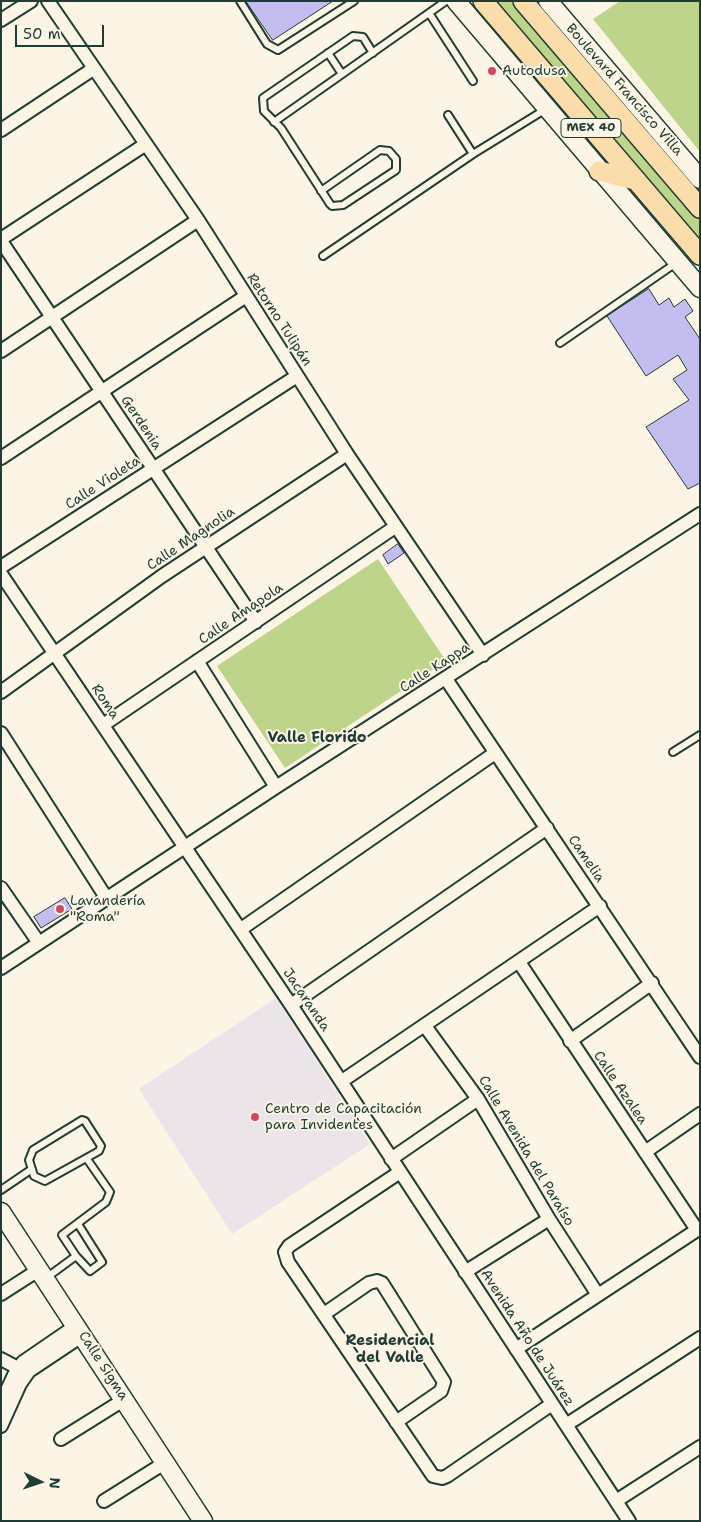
<!DOCTYPE html>
<html>
<head>
<meta charset="utf-8">
<style>
  body { margin:0 }
  #map { position:relative; width:701px; height:1522px; overflow:hidden; background:#fcf5e5; font-family:"Shantell Sans",sans-serif }
  canvas { display:block }
  .frame { position:absolute; inset:0; border:2px solid #1f3d34; pointer-events:none }
  .north { position:absolute; left:15px; top:1457px; width:50px; height:50px; -webkit-text-stroke:4px #fcf5e5; paint-order:stroke; rotate:94deg; font-size:14px; font-weight:700; line-height:20px; text-align:center; color:#1f3d34 }
  .north::after { content:''; display:block; margin:auto; width:18px; height:22px; background:#1f3d34; clip-path:polygon(50% 0,100% 100%,50% 72%,0 100%) }
  .scale { position:absolute; left:15px; top:25px; width:89px; height:22px; box-sizing:border-box; border:2px solid #1f3d34; border-top:0; padding-left:6px; font-size:15px; line-height:18px; white-space:nowrap; color:#1f3d34; -webkit-text-stroke:4px #fcf5e5; paint-order:stroke }
</style>
</head>
<body>
<div id="map">
<canvas width="701" height="1522"></canvas>
<div class="frame"></div>
<div class="north">N</div>
<div class="scale">50 m</div>
</div>
<script>
const g = document.querySelector('canvas').getContext('2d');
g.lineJoin = 'round';
function fill(path, color) {
  g.fillStyle = color;
  g.fill(path, 'evenodd');
}
function stroke(path, color, width, dash) {
  g.strokeStyle = color;
  g.lineWidth = width;
  g.lineCap = dash ? 'butt' : 'round';
  g.setLineDash(dash || []);
  g.stroke(path);
}
function drawText(font, color, halo, rows, align = 'center') {
  g.font = font + ' "Shantell Sans",sans-serif';
  g.lineWidth = 4;
  g.setLineDash([]);
  g.textBaseline = 'middle';
  g.strokeStyle = halo;
  g.fillStyle = color;
  for (const [text, x, y, turn = 0] of rows) {
    g.save();
    g.translate(x, y);
    g.rotate((+turn || 0) * Math.PI / 180);
    g.textAlign = isNaN(turn) ? turn : align;
    if (halo) g.strokeText(text, 0, 0);
    g.fillText(text, 0, 0);
    g.restore();
  }
}
fill(new Path2D(`
  M 276,998 L 370,1144 L 232,1234 L 139,1089 Z`), '#ebe4e8');
fill(new Path2D(`
  M 493,1 L 515,1 L 700,217 L 700,245 Z
  M 620,1 L 700,1 L 700,152 L 593,19 Z
  M 378,559 L 446,661 L 285,768 L 217,666 Z`), '#bed48a');
const building = new Path2D(`
  M 246,1 L 333,1 L 273,40 Z
  M 649,289 L 659,305 L 669,298 L 674,307 L 685,299 L 693,311 L 685,317 L 700,339 L 700,483 L 688,489 L 646,427 L 689,400 L 673,379 L 687,370 L 678,355 L 646,376 L 607,316 Z
  M 398,544 L 404,553 L 388,564 L 383,555 Z
  M 65,898 L 72,909 L 41,928 L 34,917 Z`);
fill(building, '#c4bdef');
stroke(building, '#1f3d34', 1);
const lane = new Path2D(`
  M 240,1 L 267,44 L 278,50 L 354,1
  M 429,13 L 473,81
  M 328,53 L 342,74
  M 448,115 L 473,154
  M 274,122 L 446,1
  M 321,191 L 380,150 L 389,151 L 396,159 L 396,170 L 343,205 L 332,206 L 330,204 L 281,128 L 264,111 L 263,98 L 353,36 L 363,37 L 373,53
  M 323,256 L 473,154 L 546,109
  M 560,343 L 676,263
  M 673,752 L 700,735
  M 82,1120 L 85,1121 L 101,1146 L 99,1151 L 45,1181 L 34,1176 L 29,1160 L 33,1150 Z
  M 1,1190 L 32,1169
  M 76,1256 L 62,1235 L 106,1202 L 110,1192 L 87,1159
  M 46,1278 L 76,1256 L 90,1271 L 102,1262 L 78,1224`);
const street = new Path2D(`
  M 48,1 L 198,220 L 347,454 L 483,655
  M 1,20 L 31,1
  M 1,130 L 93,69
  M 1,239 L 146,144
  M 1,241 L 256,622
  M 1,351 L 198,220
  M 1,458 L 246,296
  M 1,567 L 297,376
  M 1,574 L 291,1005 L 629,1521
  M 197,661 L 276,787
  M 446,679 L 700,1057
  M 1,692 L 162,576 L 347,454
  M 103,725 L 395,527
  M 1,733 L 107,899
  M 1,888 L 39,943
  M 241,929 L 495,753
  M 519,962 L 697,1230
  M 1,968 L 276,787 L 700,514
  M 291,1005 L 547,828
  M 425,1026 L 478,1099 L 549,1219 L 598,1295
  M 570,1041 L 652,983
  M 342,1081 L 600,906
  M 645,1152 L 700,1114
  M 391,1159 L 478,1099
  M 400,1172 L 289,1246 L 285,1252 L 288,1262 L 433,1476 L 442,1478 L 447,1476 L 552,1404
  M 465,1272 L 549,1219
  M 1,1294 L 40,1269
  M 324,1314 L 369,1283 L 377,1281 L 382,1283 L 444,1382 L 441,1391 L 396,1422
  M 516,1349 L 700,1228
  M 1,1359 L 18,1368
  M 1,1403 L 14,1375 L 23,1362 L 77,1325
  M 566,1425 L 700,1338
  M 1,1426 L 20,1384 L 29,1371 L 83,1335
  M 61,1439 L 125,1399
  M 104,1501 L 166,1462
  M 616,1501 L 700,1447`);
const secondary = new Path2D(`
  M 456,1 L 700,288
  M 548,1 L 700,179
  M 1,1212 L 203,1521`);
const primary = new Path2D(`
  M 483,1 L 700,255
  M 523,1 L 700,208
  M 599,171 L 635,180`);
stroke(lane, '#1f3d34', 10);
stroke(street, '#1f3d34', 16);
stroke(secondary, '#1f3d34', 21);
stroke(primary, '#1f3d34', 22);
stroke(lane, '#fcf5e5', 6);
stroke(street, '#fcf5e5', 12);
stroke(secondary, '#fcf5e5', 18);
stroke(primary, '#faddab', 19);
for (const [x, y, r, color] of [
  [492,71,5,"#d1495b"],
  [60,909,5,"#d1495b"],
  [255,1117,5,"#d1495b"]
]) {
  const dot = new Path2D();
  dot.arc(x, y, r, 0, 2 * Math.PI);
  g.fillStyle = color;
  g.fill(dot);
  stroke(dot, '#fcf5e5', 2);
}
for (const [x, y, w] of [
  [591,128,60]
]) {
  const box = new Path2D();
  box.roundRect(x - w / 2, y - 9.5, w, 19, 4);
  g.fillStyle = '#fcf5e5';
  g.fill(box);
  stroke(box, '#1f3d34', 1);
}
drawText('bold 12px', '#1f3d34', null, [
  ["MEX 40",591,128]
]);
drawText('14px', '#1f3d34', '#fcf5e5', [
  ["Autodusa",502,71],
  ["Lavandería",70,901],
  ["\"Roma\"",70,917],
  ["Centro de Capacitación",265,1109],
  ["para Invidentes",265,1125]
], 'left');
drawText('14px', '#1f3d34', '#fcf5e5', [
  ["Boulevard Francisco Villa",624,90,49],
  ["Retorno Tulipán",279,320,57],
  ["Gerdenia",141,423,56],
  ["Calle Violeta",103,483,-33],
  ["Calle Magnolia",191,539,-34],
  ["Calle Amapola",241,614,-34],
  ["Calle Kappa",435,668,-33],
  ["Roma",105,702,56],
  ["Camelia",586,859,56],
  ["Jacaranda",306,1000,56],
  ["Calle Azalea",620,1088,56],
  ["Calle Avenida del Paraíso",526,1151,59],
  ["Avenida Año de Juárez",527,1338,57],
  ["Calle Sigma",103,1366,57]
]);
drawText('bold 15px', '#1f3d34', '#fcf5e5', [
  ["Valle Florido",317,738],
  ["Residencial",390,1341],
  ["del Valle",390,1358]
]);
</script>
</body>
</html>
